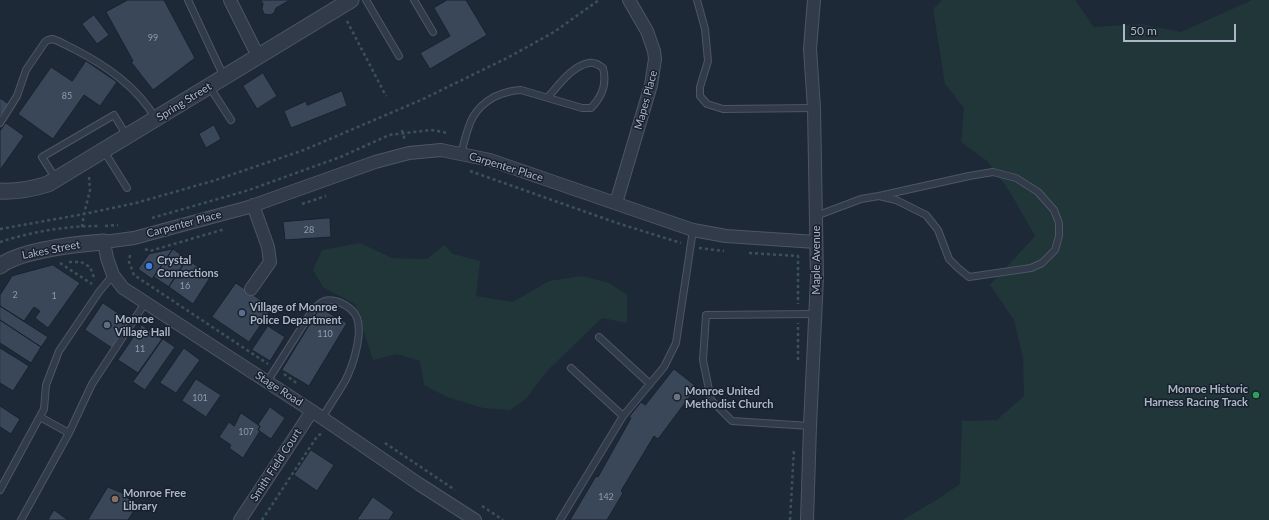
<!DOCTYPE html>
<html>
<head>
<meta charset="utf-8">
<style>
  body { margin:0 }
  #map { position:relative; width:1269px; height:520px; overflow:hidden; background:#1e2938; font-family:Lato,sans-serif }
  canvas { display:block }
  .scale { position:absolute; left:1123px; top:24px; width:113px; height:18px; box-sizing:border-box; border:2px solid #acb6c6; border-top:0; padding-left:5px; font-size:12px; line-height:14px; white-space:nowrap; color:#acb6c6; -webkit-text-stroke:3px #18202d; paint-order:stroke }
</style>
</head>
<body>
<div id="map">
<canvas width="1269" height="520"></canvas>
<div class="scale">50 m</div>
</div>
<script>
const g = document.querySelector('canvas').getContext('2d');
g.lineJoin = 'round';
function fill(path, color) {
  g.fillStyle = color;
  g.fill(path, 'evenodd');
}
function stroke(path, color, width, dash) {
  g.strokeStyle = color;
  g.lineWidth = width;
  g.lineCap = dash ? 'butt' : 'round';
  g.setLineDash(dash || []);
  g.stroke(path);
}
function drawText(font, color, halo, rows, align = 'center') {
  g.font = font + ' Lato,sans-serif';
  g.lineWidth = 3;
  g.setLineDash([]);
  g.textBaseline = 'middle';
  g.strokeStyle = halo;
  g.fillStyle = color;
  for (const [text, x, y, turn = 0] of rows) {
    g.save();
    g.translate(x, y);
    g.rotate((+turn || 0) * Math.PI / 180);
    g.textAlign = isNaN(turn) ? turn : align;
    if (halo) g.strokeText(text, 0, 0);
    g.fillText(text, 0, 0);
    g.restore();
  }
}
fill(new Path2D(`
  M 942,0 L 1075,0 L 1094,27 L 1140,24 L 1181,32 L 1252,0 L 1269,0 L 1269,520 L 902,520 L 935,501 L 960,484 L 962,421 L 997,420 L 1024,396 L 1023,358 L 1014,320 L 990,285 L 1035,236 L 1010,192 L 987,161 L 961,142 L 964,108 L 945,84 L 933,9 Z
  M 360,243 L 392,258 L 427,259 L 444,245 L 453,254 L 480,261 L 476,296 L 513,302 L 549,281 L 582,276 L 609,283 L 627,295 L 627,323 L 602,318 L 546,372 L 526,399 L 510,410 L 483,408 L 447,397 L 424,385 L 420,361 L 397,354 L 373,360 L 355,304 L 323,287 L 313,270 L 322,250 Z`), '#203639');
const building = new Path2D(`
  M 128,0 L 164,0 L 195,58 L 153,90 L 131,62 L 133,61 L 106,12 Z
  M 261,0 L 290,0 L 276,8 L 274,13 L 270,15 L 264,14 L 262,9 L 263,4 Z
  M 447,0 L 466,0 L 487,35 L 430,69 L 420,53 L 450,36 L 434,8 Z
  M 94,15 L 109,35 L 97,44 L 82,24 Z
  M 86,61 L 117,82 L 100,106 L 84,95 L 53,139 L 18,114 L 51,67 L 72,81 Z
  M 263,73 L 277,96 L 257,109 L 243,86 Z
  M 342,91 L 347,106 L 291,128 L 284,111 L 306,101 L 307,105 Z
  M 0,98 L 9,104 L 0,116 Z
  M 6,123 L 24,136 L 0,170 L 0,131 Z
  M 214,125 L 221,139 L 206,148 L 199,134 Z
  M 330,218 L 331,237 L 285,240 L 283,222 Z
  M 173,249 L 152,279 L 138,269 L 149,254 Z
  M 173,249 L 187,259 L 169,287 L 154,277 Z
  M 187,259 L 211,276 L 193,304 L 169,287 Z
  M 53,265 L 80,283 L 48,328 L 35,318 L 40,311 L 34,307 L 24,321 L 0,306 L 0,295 L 12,276 Z
  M 236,283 L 272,308 L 249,342 L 212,317 Z
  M 103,303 L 130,321 L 112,348 L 85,330 Z
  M 0,306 L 48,337 L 41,347 L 0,320 Z
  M 320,308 L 347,323 L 309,386 L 282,370 Z
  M 0,320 L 41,347 L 31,363 L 0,343 Z
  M 142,325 L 162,339 L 138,373 L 118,360 Z
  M 268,326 L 285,337 L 270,361 L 252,350 Z
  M 163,339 L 175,347 L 145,390 L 133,382 Z
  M 0,348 L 29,366 L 13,391 L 0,383 Z
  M 184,348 L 200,360 L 176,393 L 160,383 Z
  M 674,369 L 697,387 L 658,439 L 654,436 L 621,491 L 623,493 L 607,520 L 570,520 L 596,476 L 598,477 L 631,418 L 629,417 L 641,402 L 645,405 Z
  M 196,379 L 221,395 L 206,417 L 182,401 Z
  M 0,406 L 20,419 L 11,434 L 0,427 Z
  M 270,407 L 285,418 L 271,439 L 258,430 L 260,426 L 258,425 Z
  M 241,413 L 260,426 L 258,430 L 260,431 L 243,458 L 229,448 L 231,445 L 219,437 L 229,422 L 234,426 Z
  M 311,450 L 334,465 L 317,491 L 294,475 Z
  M 108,487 L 122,493 L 137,506 L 128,520 L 88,520 Z
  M 373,497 L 394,512 L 389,520 L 357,520 Z
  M 54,510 L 68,520 L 48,520 Z`);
fill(building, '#3a4759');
stroke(building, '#1a222f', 1);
const service = new Path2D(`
  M 188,0 L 224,77
  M 366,0 L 399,56
  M 414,0 L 433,32
  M 697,0 L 705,29 L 708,61 L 700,87 L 700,96 L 707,104 L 723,109 L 814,108
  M 209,86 L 231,120
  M 0,123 L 17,96 L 26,70 L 45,42 L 48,40 L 52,39 C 60,41 67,46 74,49 C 107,66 137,87 156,119
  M 104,151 L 127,188
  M 461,154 C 468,129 469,111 494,97 C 503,93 511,90 521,90 L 582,108 L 591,108 C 602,97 607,83 603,68 C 599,65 595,62 589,63 C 572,66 559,85 548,97
  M 56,179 L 42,157 L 114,115 L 127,136
  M 816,216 L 861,199 L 879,196 L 896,200 L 926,215 L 938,230 L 949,259 L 958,268 L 969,277 L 1031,268 L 1042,263 L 1055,250 L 1059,236 L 1059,223 L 1054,210 L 1038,192 L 1016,178 L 993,172 L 969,176 L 879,196
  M 599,337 L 650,384
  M 571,368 L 623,416
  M 267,382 L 312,311 C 321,301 326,298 339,302 C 346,305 354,310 357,318 C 363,334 353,366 345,381 C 338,393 330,405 322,418
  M 40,417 L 69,433
  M 810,426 L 732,421 L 711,400 L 703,360 L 706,315 L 816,314
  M 0,490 L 44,409 L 46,385 L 59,351 L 99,292 L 113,275
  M 21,520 L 69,433 L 92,384 L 145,303
  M 560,520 L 623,416 L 664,367 L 676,343 L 693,230`);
const minor = new Path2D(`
  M 230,0 L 258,56
  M 616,203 L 651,85 L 655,59 L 654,51 L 647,31 L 629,0
  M 251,289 L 270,262 L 268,247 L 253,205
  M 240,520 L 312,411
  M 475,520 L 419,484 L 312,411 L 123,288 L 113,275 L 107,258 L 104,242 L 134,238 L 249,207 L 375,162 L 409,153 L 441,150 L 490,160 L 693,230 L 726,236 L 816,242
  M 807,520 L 810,426 L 817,278 L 814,108 L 810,49 L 814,0`);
const tertiary = new Path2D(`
  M 0,191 C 17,192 32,189 48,184 L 351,0
  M 0,266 C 21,250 78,244 104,242`);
stroke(service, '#4d5664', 8);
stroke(minor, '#4d5664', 14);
stroke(tertiary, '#4d5664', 17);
stroke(new Path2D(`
  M 347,21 L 386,96
  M 402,130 L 405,141
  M 470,171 L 617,223 L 681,243
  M 302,204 L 326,196
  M 152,218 L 249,190 L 343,156 L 389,135 L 431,130 L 448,133
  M 105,226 L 118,225
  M 82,227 L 84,214 L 90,190 L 89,177
  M 0,229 L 84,214 L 136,203 L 216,180 L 304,150 L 421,100 L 509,57 L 554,32 L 599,0
  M 0,242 C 31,232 65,226 98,226
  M 699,248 L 724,251
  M 145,249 L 150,251 L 225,229
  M 749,253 L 798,256 L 798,304
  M 130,255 L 129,262 L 134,275 L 268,364
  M 69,262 L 81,262 L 90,267 L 95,280
  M 60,263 L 92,284
  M 798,360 L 798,323
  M 284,374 L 298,384
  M 385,443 L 455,490
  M 482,506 L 503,520
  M 262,520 L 318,435 L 322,434
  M 790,520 L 794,449`), '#3b5254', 2.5, [3, 3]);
stroke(service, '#323b49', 6);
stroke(minor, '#323b49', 12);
stroke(tertiary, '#323b49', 15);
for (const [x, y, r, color] of [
  [149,266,4,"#3f7fe0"],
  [242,313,4,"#5c6f8a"],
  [107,325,4,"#5c6f8a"],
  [1256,395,4,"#2e9e5b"],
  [677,397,4,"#6b7280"],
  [115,499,4,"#8d6e63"]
]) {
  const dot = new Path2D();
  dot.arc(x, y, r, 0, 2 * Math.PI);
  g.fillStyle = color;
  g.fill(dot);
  stroke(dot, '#18202d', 1.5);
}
drawText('9px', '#909aab', null, [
  ["99",153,38],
  ["85",67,96],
  ["28",309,230],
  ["16",185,286],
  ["2",15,295],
  ["1",54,296],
  ["110",325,334],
  ["11",140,349],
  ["101",200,398],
  ["107",246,432],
  ["142",606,497]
]);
drawText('11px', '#acb6c6', '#18202d', [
  ["Mapes Place",646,100,-75],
  ["Spring Street",184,102,-32],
  ["Carpenter Place",506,167,17],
  ["Carpenter Place",184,224,-15],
  ["Lakes Street",51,250,-11],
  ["Maple Avenue",816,260,-90],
  ["Stage Road",279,389,33],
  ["Smith Field Court",276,465,-57]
]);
drawText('bold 11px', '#acb6c6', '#18202d', [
  ["Crystal",157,260],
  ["Connections",157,273],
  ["Village of Monroe",250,307],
  ["Police Department",250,320],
  ["Monroe",115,319],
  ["Village Hall",115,332],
  ["Monroe Historic",1248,389,"right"],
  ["Harness Racing Track",1248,402,"right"],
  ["Monroe United",685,391],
  ["Methodist Church",685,404],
  ["Monroe Free",123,493],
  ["Library",123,506]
], 'left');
</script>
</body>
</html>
